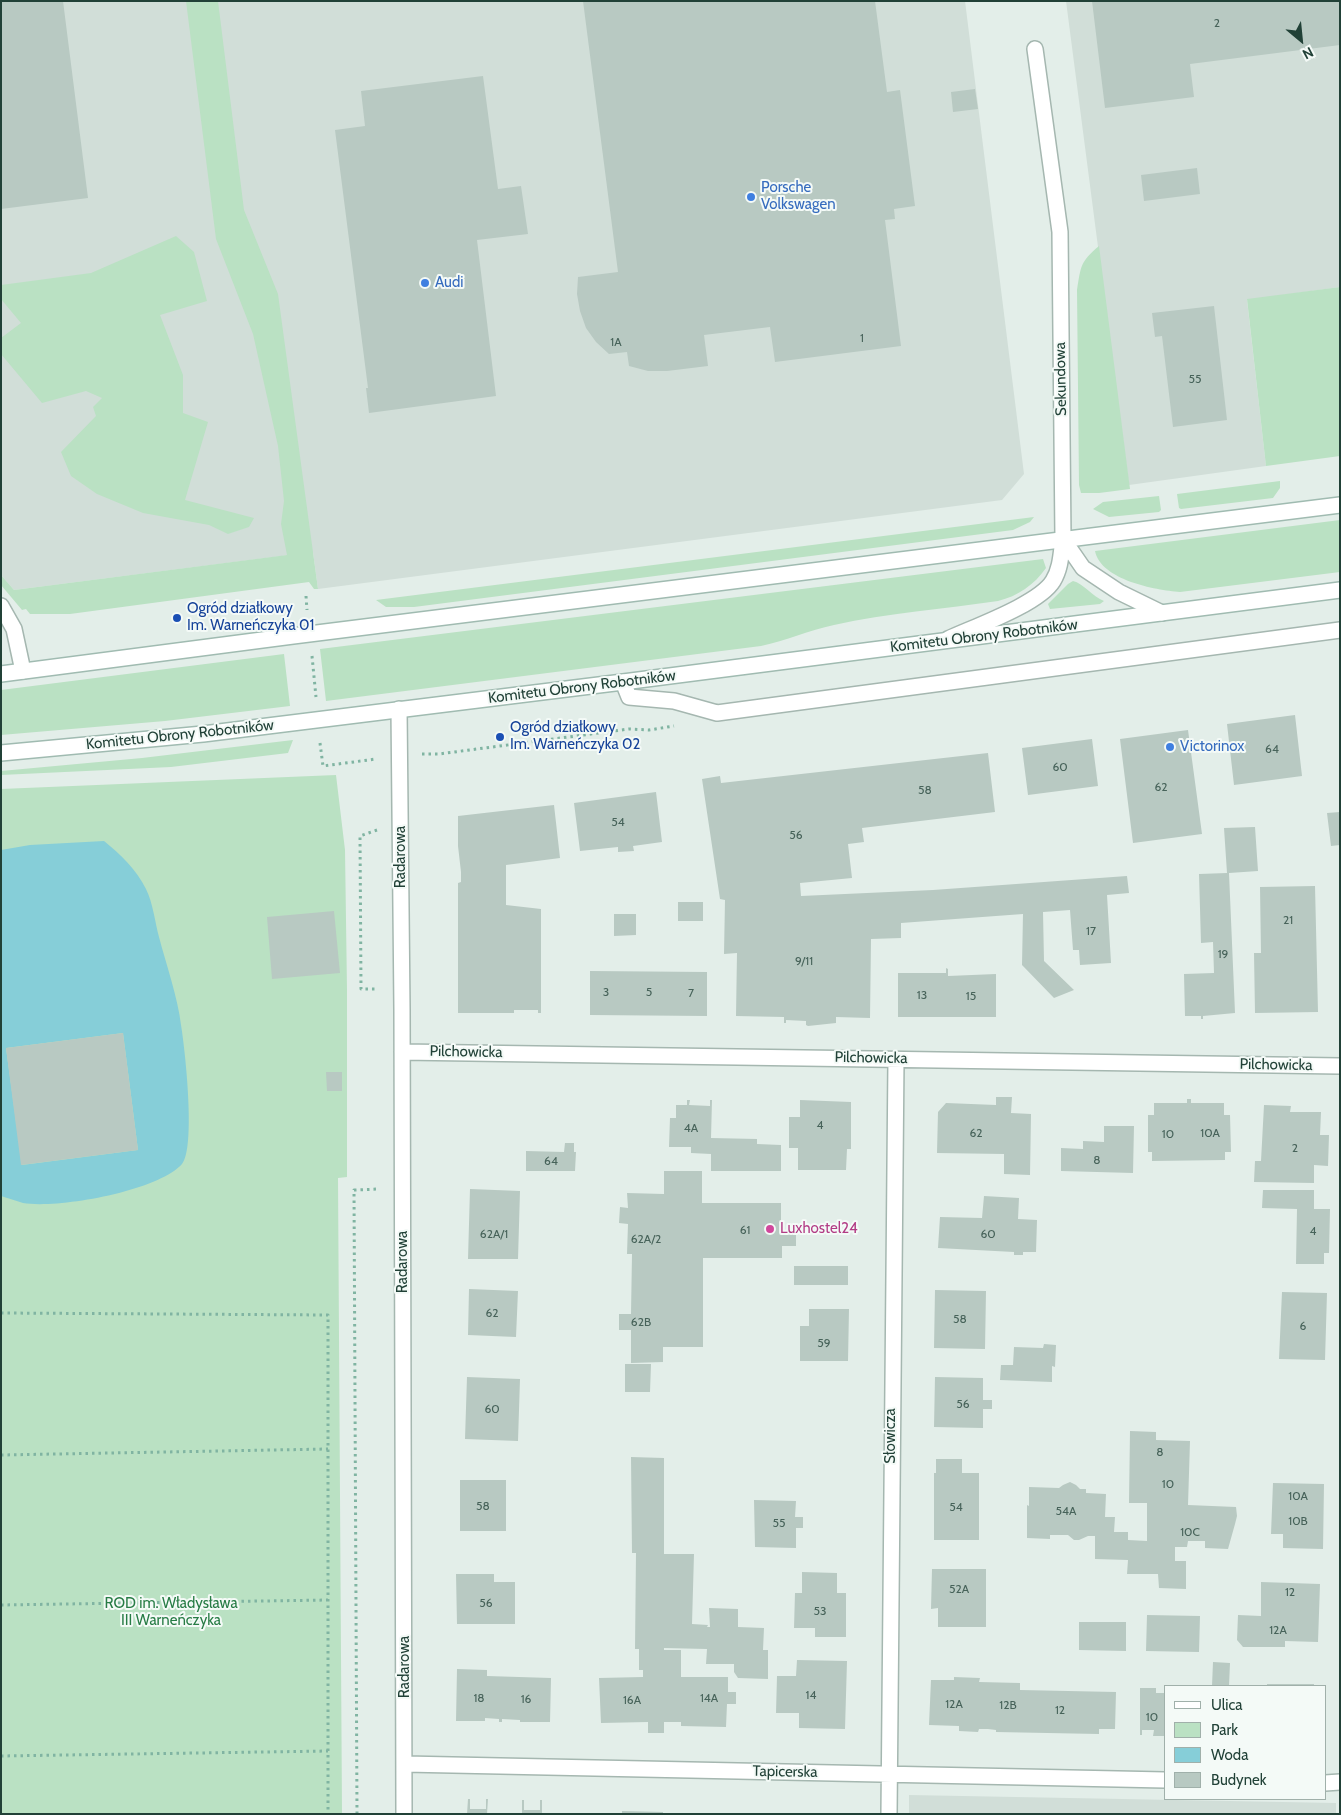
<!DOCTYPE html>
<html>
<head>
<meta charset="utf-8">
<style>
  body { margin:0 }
  #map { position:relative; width:1341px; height:1815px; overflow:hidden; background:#e3eee9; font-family:Cabin,sans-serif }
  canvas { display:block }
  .frame { position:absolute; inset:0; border:2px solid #214137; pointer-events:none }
  .legend { position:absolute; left:1164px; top:1685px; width:162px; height:115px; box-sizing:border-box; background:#f4faf7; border:1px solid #a0b0aa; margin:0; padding:6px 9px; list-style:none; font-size:15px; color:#214137 }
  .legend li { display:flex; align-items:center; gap:10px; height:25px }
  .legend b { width:25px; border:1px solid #a0b0aa }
  .north { position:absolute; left:1276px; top:15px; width:50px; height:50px; -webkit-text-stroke:4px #f4faf7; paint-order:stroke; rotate:152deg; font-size:14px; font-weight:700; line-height:20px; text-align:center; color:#214137 }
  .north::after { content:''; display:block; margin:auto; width:18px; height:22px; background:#214137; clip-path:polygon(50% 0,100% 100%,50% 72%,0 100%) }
</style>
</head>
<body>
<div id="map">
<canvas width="1341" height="1815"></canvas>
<div class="frame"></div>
<ul class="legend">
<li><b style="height:6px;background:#fff"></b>Ulica</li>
<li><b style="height:14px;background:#bae1c3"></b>Park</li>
<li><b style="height:14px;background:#86ced8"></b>Woda</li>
<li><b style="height:14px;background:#b8c9c2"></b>Budynek</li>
</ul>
<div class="north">N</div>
</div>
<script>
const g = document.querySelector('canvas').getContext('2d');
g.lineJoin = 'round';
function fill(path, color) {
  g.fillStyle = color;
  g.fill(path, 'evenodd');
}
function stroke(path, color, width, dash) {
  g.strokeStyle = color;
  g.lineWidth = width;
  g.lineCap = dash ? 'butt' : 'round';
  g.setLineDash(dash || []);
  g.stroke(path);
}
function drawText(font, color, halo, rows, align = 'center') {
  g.font = font + ' Cabin,sans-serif';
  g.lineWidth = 4;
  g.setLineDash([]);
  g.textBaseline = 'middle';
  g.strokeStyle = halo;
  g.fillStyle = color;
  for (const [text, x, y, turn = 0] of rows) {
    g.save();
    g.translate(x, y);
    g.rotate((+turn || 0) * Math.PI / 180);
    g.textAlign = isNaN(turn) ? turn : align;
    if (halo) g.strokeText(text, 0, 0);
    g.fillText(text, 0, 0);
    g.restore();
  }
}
fill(new Path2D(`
  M 1,1 L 965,1 L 1024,474 L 1002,500 L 318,589 L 313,552 L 14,590 L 1,575 Z
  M 1066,1 L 1340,1 L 1340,287 L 1247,300 L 1266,466 L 1129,485 Z
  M 909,1795 L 1336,1803 L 1336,1814 L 909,1814 Z`), '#d1ded8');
fill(new Path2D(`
  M 186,1 L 218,1 L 244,210 L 278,294 L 318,589 L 314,589 L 309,582 L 70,614 L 30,614 L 26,609 L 22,610 L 1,585 L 1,575 L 14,590 L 287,555 L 281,524 L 284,501 L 278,446 L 253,334 L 216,239 Z
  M 176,236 L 194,252 L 207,301 L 160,315 L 183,375 L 183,413 L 208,422 L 185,500 L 254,518 L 249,527 L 228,534 L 209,525 L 143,513 L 97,494 L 71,476 L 61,452 L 96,416 L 93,407 L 102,398 L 86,391 L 42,403 L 1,354 L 1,338 L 21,323 L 1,299 L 1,285 L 91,273 Z
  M 1099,246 L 1130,489 L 1099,493 L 1081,493 L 1079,485 L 1077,290 C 1081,266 1080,262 1099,246 Z
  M 1340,287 L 1340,456 L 1266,466 L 1247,299 Z
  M 1280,481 L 1280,488 L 1273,498 L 1181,509 L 1179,508 L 1177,494 Z
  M 1159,496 L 1161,510 L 1159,512 L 1109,517 L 1093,509 L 1103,502 Z
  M 1034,517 L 1030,522 L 1013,530 L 414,607 L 386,607 L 376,600 Z
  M 1340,520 L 1340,572 L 1180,592 C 1155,590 1101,580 1095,551 Z
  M 1043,559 L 1046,568 C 1034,585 1018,596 998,601 C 944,609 888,613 834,625 C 809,630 786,641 761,646 L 326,701 L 320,649 Z
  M 1073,581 C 1083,583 1093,597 1104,601 L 1100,604 L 1050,609 L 1048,604 L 1068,584 Z
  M 284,654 L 290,706 L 165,721 L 1,735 L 1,690 Z
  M 293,740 L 288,753 L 171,767 L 1,775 L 1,771 L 142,758 Z
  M 336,775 L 345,850 L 347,990 L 347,1177 L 338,1178 L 342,1814 L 1,1814 L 1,789 Z`), '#bae1c3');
fill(new Path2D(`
  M 104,841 C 121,855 136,869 146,889 C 153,903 155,922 159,937 C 166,964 178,998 181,1025 C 185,1049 196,1147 182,1164 C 158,1191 58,1209 23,1203 C 16,1201 8,1198 1,1196 L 1,850 L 30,845 ZM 123,1033 L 138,1150 L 22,1165 L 6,1048 Z`), '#86ced8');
fill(new Path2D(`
  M 1,1 L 63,1 L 88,198 L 1,209 Z
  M 583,1 L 875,1 L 887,92 L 900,90 L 915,206 L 894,209 L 895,219 L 885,220 L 901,346 L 775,362 L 770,327 L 704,335 L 708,366 L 667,371 L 648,371 L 629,366 L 627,352 L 609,354 L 596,342 L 586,328 L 580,311 L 577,294 L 578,277 L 618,272 Z
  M 1092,1 L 1340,1 L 1340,45 L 1190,64 L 1194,97 L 1105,108 Z
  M 483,76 L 498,189 L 521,186 L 528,234 L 477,240 L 496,396 L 369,413 L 366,388 L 368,388 L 335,130 L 365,126 L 361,91 Z
  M 975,89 L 978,109 L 953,112 L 951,92 Z
  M 1197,168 L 1200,194 L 1144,201 L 1141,175 Z
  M 1214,306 L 1227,420 L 1173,427 L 1162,336 L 1155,337 L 1152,313 Z
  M 1295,715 L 1302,776 L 1234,785 L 1227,724 Z
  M 1188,730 L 1202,834 L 1133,843 L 1120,739 Z
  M 1092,739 L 1098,786 L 1028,795 L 1022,748 Z
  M 988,753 L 995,812 L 862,828 L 864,842 L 848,844 L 852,878 L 800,883 L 801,896 L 933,890 L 1127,876 L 1129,893 L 1107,895 L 1111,963 L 1080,965 L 1079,950 L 1073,950 L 1070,910 L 1043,912 L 1044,961 L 1074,990 L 1054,998 L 1022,965 L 1023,914 L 901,923 L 901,938 L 871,939 L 870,1018 L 836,1017 L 836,1023 L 808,1026 L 806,1025 L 806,1021 L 786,1020 L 786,1023 L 784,1023 L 784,1017 L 736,1016 L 737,953 L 724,954 L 725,900 L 720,899 L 702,779 L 720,776 L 721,783 Z
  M 656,792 L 662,842 L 633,846 L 634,851 L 618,852 L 618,847 L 580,851 L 574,803 Z
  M 554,805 L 560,858 L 506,865 L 506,905 L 541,909 L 541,1013 L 538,1013 L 538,1010 L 514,1010 L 514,1013 L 458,1013 L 458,883 L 461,882 L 461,872 L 458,846 L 458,816 Z
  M 1340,812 L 1340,845 L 1331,846 L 1327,813 Z
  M 1255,827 L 1258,871 L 1229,873 L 1235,1013 L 1203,1016 L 1203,1019 L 1201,1019 L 1201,1016 L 1185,1016 L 1184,974 L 1214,973 L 1213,942 L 1201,943 L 1199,874 L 1227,873 L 1224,828 Z
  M 1315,886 L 1318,1012 L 1255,1013 L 1254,953 L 1261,953 L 1260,887 Z
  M 678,902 L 703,902 L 703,921 L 678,921 Z
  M 334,911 L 340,973 L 272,979 L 267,917 Z
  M 614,914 L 636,914 L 636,935 L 614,936 Z
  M 946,968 L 948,969 L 948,976 L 996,974 L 996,1017 L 898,1017 L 898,973 L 946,973 Z
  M 590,971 L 707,972 L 707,1016 L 590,1015 Z
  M 123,1033 L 138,1150 L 21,1165 L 6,1048 Z
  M 326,1072 L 342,1072 L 342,1091 L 327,1091 Z
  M 996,1097 L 1012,1097 L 1011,1113 L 1031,1114 L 1030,1175 L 1004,1174 L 1004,1154 L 937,1153 L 938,1112 L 946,1103 L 996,1105 Z
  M 1187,1099 L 1191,1099 L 1191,1103 L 1224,1103 L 1224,1115 L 1230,1115 L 1231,1152 L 1225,1152 L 1225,1160 L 1152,1161 L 1152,1152 L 1148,1152 L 1148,1115 L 1154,1115 L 1154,1103 L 1187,1103 Z
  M 687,1100 L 690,1100 L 689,1105 L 710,1106 L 710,1100 L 712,1100 L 711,1138 L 757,1139 L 757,1144 L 781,1145 L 781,1171 L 711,1171 L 711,1154 L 691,1153 L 691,1147 L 669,1147 L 670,1118 L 676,1118 L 676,1105 L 687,1105 Z
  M 800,1100 L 851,1102 L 851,1149 L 847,1149 L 846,1170 L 798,1170 L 798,1148 L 789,1148 L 789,1117 L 800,1117 Z
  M 1264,1105 L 1291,1106 L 1290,1112 L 1321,1112 L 1320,1135 L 1329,1135 L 1328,1166 L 1314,1165 L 1314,1183 L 1254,1182 L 1255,1161 L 1261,1161 Z
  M 1104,1126 L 1134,1126 L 1133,1173 L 1061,1171 L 1061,1148 L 1083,1149 L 1083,1141 L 1104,1142 Z
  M 565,1143 L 574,1143 L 574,1152 L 576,1152 L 575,1171 L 526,1171 L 526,1151 L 564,1152 Z
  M 664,1171 L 702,1171 L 702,1203 L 781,1203 L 781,1230 L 796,1230 L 796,1246 L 782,1246 L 782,1258 L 703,1258 L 703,1347 L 663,1347 L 663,1362 L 631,1363 L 631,1330 L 619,1330 L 619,1314 L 631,1314 L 632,1254 L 627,1254 L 628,1224 L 619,1223 L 620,1207 L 628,1208 L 627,1193 L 664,1194 Z
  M 470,1189 L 520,1191 L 518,1259 L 468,1259 Z
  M 1263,1190 L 1314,1190 L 1314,1209 L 1330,1209 L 1329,1253 L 1324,1253 L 1324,1264 L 1296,1264 L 1297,1209 L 1262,1208 Z
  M 984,1196 L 1019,1198 L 1018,1219 L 1037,1220 L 1036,1252 L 1023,1252 L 1023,1255 L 1014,1255 L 1014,1252 L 938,1248 L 940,1217 L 982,1218 Z
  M 794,1266 L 848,1266 L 848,1285 L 794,1285 Z
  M 469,1289 L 518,1291 L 516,1337 L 468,1335 Z
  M 935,1290 L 986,1291 L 985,1349 L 934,1348 Z
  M 1282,1292 L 1327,1293 L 1325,1360 L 1279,1359 Z
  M 809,1309 L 849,1309 L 848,1361 L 800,1361 L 800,1326 L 809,1326 Z
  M 1044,1344 L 1056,1345 L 1055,1367 L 1052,1366 L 1052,1382 L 1000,1380 L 1001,1365 L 1013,1365 L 1014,1347 L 1043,1348 Z
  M 625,1364 L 651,1364 L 650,1392 L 625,1392 Z
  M 467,1377 L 520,1379 L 518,1441 L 465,1439 Z
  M 935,1377 L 983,1378 L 983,1400 L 992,1400 L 992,1409 L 983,1409 L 983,1428 L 934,1427 Z
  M 1130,1431 L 1156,1432 L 1156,1440 L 1190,1441 L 1188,1505 L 1236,1507 L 1237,1516 L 1235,1524 L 1228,1549 L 1205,1548 L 1205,1541 L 1188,1541 L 1187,1547 L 1175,1547 L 1175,1561 L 1186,1561 L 1186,1589 L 1159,1588 L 1158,1574 L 1127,1574 L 1128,1560 L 1095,1559 L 1095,1536 L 1088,1536 L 1079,1540 L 1074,1540 L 1068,1535 L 1050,1535 L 1050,1539 L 1027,1538 L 1027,1505 L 1029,1506 L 1029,1487 L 1059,1488 L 1063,1485 L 1070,1482 L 1076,1485 L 1080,1489 L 1086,1489 L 1086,1493 L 1106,1494 L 1105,1517 L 1115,1517 L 1114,1532 L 1128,1532 L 1128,1540 L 1147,1541 L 1147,1503 L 1129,1503 Z
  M 631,1457 L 664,1458 L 664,1554 L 694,1554 L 692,1624 L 708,1625 L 707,1627 L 710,1627 L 709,1608 L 738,1609 L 738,1627 L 764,1628 L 763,1650 L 768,1650 L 768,1679 L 738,1678 L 734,1672 L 734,1664 L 706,1664 L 707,1649 L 664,1648 L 664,1650 L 681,1650 L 681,1677 L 728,1677 L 728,1692 L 736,1692 L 736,1704 L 727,1704 L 726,1727 L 681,1726 L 681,1722 L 664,1722 L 664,1733 L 648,1733 L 648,1722 L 601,1723 L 599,1678 L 643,1677 L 643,1670 L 639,1670 L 639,1649 L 635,1649 L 636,1553 L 632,1553 Z
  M 936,1459 L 962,1459 L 962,1473 L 979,1473 L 979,1540 L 934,1540 L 934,1473 L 936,1473 Z
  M 460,1480 L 506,1480 L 506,1531 L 460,1531 Z
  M 1273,1483 L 1324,1484 L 1323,1549 L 1283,1548 L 1283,1534 L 1271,1534 Z
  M 754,1500 L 796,1501 L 795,1517 L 803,1517 L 803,1528 L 796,1528 L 796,1548 L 755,1547 Z
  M 932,1569 L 986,1569 L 986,1627 L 938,1627 L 938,1608 L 931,1609 Z
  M 802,1572 L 837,1573 L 837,1593 L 846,1593 L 846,1637 L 815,1637 L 815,1628 L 794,1628 L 795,1593 L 802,1593 Z
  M 456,1574 L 494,1574 L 494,1582 L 515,1582 L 515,1624 L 457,1624 Z
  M 1261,1582 L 1320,1584 L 1318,1642 L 1285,1641 L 1285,1647 L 1243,1647 L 1237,1640 L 1238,1615 L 1261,1616 Z
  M 1147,1615 L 1200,1616 L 1199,1652 L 1146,1651 Z
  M 1079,1622 L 1126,1622 L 1126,1651 L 1079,1650 Z
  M 797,1660 L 847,1661 L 845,1729 L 799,1728 L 799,1713 L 776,1713 L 777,1676 L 796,1676 Z
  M 1213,1662 L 1230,1663 L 1229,1686 L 1212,1686 Z
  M 457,1669 L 487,1670 L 487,1676 L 551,1678 L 550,1722 L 520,1722 L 520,1720 L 502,1719 L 502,1722 L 499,1722 L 499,1719 L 485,1718 L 485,1721 L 456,1721 Z
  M 954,1677 L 980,1678 L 979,1682 L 1020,1683 L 1020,1690 L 1116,1692 L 1115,1729 L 1099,1729 L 1099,1734 L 996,1732 L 996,1730 L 988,1729 L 979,1729 L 978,1732 L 959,1731 L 959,1726 L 929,1725 L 931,1680 L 954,1680 Z
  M 1267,1684 L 1314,1684 L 1314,1686 L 1267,1686 Z
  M 1140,1688 L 1156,1688 L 1156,1693 L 1165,1693 L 1165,1736 L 1153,1736 L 1154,1730 L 1142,1730 L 1142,1735 L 1140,1735 Z
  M 468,1799 L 470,1799 L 470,1809 L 486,1809 L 486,1799 L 488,1799 L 487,1814 L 467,1814 Z
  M 522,1800 L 524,1800 L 524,1810 L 540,1810 L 540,1800 L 542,1800 L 542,1814 L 522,1814 Z
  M 622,1811 L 663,1812 L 663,1814 L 622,1814 Z`), '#b8c9c2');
const lane = new Path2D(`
  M 623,682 L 629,697 L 674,701 L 717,713 L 1340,630`);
const street = new Path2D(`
  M 1063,539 L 1083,568 L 1119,592 L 1162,613
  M 1,606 L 14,629 L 23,671
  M 948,639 C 974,627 1039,604 1053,581 C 1061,568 1061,553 1063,539 L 1060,232 L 1035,49
  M 399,709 L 402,1010 L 404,1814
  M 402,1052 L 1340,1066
  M 405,1764 L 1165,1780
  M 1325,1783 L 1340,1782
  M 889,1814 L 896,1059`);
const secondary = new Path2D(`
  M 1,674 L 293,636 L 1340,505
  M 1,753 L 203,734 L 623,682 L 1340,590`);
stroke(lane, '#a5b7b0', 18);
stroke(street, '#a5b7b0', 18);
stroke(secondary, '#a0bbb1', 18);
stroke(new Path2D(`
  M 306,596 L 307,610
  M 312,656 L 316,697
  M 320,743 L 323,766 L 376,759
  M 422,754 L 439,754 L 629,729 L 649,730 L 674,726
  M 377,830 L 360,836 L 361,989 L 378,989
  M 1,1313 L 328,1315 L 328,1814
  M 1,1455 L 328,1449
  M 1,1605 L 328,1600
  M 1,1756 L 328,1751
  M 357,1814 L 354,1190 L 379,1189`), '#80b4a2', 3, [2.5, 4]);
stroke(lane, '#fff', 15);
stroke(street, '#fff', 15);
stroke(secondary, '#fff', 15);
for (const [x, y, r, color] of [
  [751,197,5,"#3f7fe0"],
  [425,283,5,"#3f7fe0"],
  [177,618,5,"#1a4fb4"],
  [500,737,5,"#1a4fb4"],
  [1170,747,5,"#3f7fe0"],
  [770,1229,5,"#d1479c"]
]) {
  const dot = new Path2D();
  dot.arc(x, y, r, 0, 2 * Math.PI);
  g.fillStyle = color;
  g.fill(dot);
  stroke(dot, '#f4faf7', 2);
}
drawText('12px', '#47635a', null, [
  ["2",1217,23],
  ["1",862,338],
  ["1A",616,342],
  ["55",1195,379],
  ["64",1272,749],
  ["60",1060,767],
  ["62",1161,787],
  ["58",925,790],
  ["54",618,822],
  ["56",796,835],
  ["21",1288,920],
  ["17",1091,931],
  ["19",1223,954],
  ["9/11",804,961],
  ["3",606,992],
  ["5",649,992],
  ["7",691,993],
  ["13",922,995],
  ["15",971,996],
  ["4",820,1125],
  ["4A",691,1128],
  ["62",976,1133],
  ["10A",1210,1133],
  ["10",1168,1134],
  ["2",1295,1148],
  ["8",1097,1160],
  ["64",551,1161],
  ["61",745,1230],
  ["4",1313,1231],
  ["62A/1",494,1234],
  ["60",988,1234],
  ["62A/2",646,1239],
  ["62",492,1313],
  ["58",960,1319],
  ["62B",641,1322],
  ["6",1303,1326],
  ["59",824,1343],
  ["56",963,1404],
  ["60",492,1409],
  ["8",1160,1452],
  ["10",1168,1484],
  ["10A",1298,1496],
  ["58",483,1506],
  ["54",956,1507],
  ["54A",1066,1511],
  ["10B",1298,1521],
  ["55",779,1523],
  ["10C",1190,1532],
  ["52A",959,1589],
  ["12",1290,1592],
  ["56",486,1603],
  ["53",820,1611],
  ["12A",1278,1630],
  ["14",811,1695],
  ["18",479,1698],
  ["14A",709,1698],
  ["16",526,1699],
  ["16A",632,1700],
  ["12A",954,1704],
  ["12B",1008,1705],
  ["12",1060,1710],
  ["10",1152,1717]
]);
drawText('15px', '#366cbe', '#f4faf7', [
  ["Porsche",761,188],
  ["Volkswagen",761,205],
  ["Audi",435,283],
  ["Victorinox",1180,747]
], 'left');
drawText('15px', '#214137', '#f4faf7', [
  ["Sekundowa",1061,379,-91],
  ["Komitetu Obrony Robotników",984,636,-7],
  ["Komitetu Obrony Robotników",582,687,-7],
  ["Komitetu Obrony Robotników",180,735,-6],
  ["Radarowa",401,857,-90],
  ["Pilchowicka",466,1052,1],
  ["Pilchowicka",871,1058,1],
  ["Pilchowicka",1276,1065,1],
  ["Radarowa",403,1262,-90],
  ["Słowicza",891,1436,-90],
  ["Radarowa",405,1667,-90],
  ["Tapicerska",785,1772,1]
]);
drawText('15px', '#164399', '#f4faf7', [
  ["Ogród działkowy",187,609],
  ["Im. Warneńczyka 01",187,626],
  ["Ogród działkowy",510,728],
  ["Im. Warneńczyka 02",510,745]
], 'left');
drawText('15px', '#b23c85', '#f4faf7', [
  ["Luxhostel24",780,1229]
], 'left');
drawText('15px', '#277c45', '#f4faf7', [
  ["ROD im. Władysława",171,1604],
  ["III Warneńczyka",171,1621]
]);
</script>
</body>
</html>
